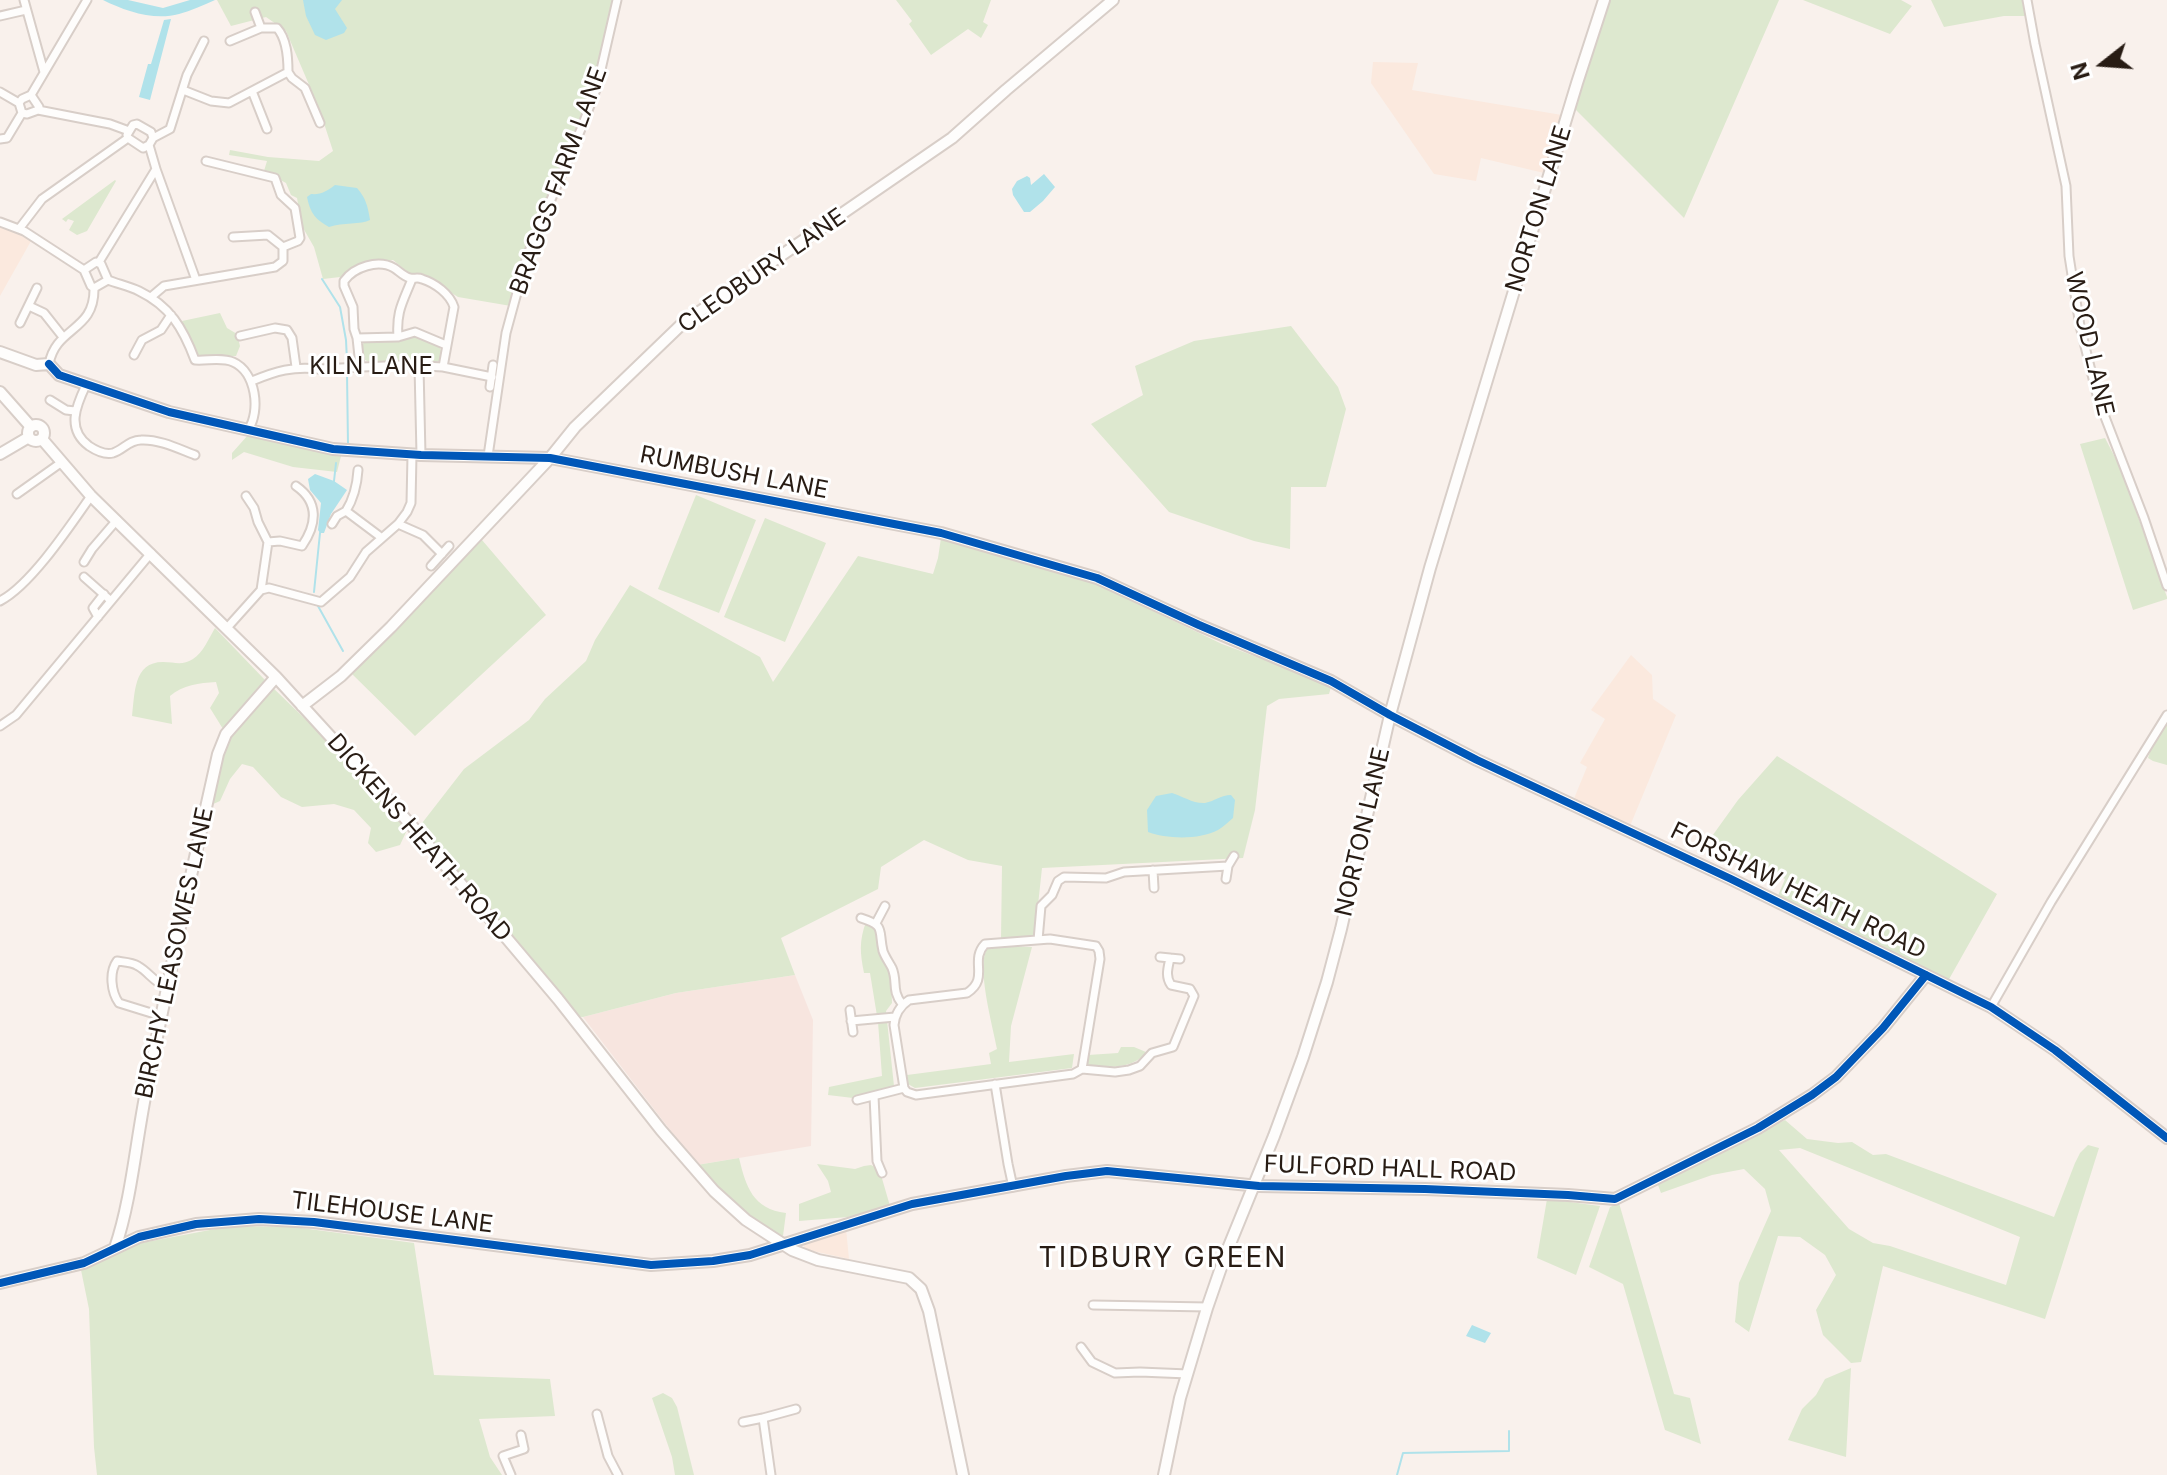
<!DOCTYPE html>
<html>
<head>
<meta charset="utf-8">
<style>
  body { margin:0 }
  #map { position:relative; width:2167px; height:1475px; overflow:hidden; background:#f9f1ec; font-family:Inter,sans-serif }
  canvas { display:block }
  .north { position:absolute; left:2063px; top:24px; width:80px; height:80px; -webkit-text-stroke:6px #fff; paint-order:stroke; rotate:253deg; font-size:22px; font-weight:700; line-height:32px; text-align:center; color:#281c14 }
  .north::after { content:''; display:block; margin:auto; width:28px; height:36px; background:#281c14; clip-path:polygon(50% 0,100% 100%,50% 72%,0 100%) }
</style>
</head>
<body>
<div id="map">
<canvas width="2167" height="1475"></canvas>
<div class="north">N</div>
</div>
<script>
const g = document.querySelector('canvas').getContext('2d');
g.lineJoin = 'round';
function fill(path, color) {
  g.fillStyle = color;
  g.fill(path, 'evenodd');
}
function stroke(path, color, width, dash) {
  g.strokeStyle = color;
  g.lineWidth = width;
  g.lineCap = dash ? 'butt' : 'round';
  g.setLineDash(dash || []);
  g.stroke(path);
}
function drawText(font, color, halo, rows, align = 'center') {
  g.font = font + ' Inter,sans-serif';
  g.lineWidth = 6;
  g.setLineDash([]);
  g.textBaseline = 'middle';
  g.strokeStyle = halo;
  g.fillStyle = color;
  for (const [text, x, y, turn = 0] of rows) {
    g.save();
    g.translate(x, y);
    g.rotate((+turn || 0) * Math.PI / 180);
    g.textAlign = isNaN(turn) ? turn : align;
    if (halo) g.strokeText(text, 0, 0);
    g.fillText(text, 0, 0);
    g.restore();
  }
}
fill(new Path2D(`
  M 1373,62 L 1418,63 L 1412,90 L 1562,115 L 1544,173 L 1481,158 L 1476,181 L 1434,174 L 1371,83 Z
  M 0,225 L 22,234 L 31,241 L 0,296 Z
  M 1631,655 L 1652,675 L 1653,699 L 1676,715 L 1630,826 L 1573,801 L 1587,767 L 1580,763 L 1605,719 L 1591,710 Z
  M 846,1229 L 849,1259 L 804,1249 L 804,1242 Z`), '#fbe9de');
fill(new Path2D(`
  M 795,975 L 813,1020 L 811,1146 L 697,1165 L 583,1017 L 676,993 Z`), '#f7e5df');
fill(new Path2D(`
  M 217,0 L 612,0 L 592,89 L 515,273 L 511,306 L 458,297 L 428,278 L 410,274 L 393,260 L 374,264 L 349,276 L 323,279 L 314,247 L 302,226 L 297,198 L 291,195 L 286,183 L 264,171 L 267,161 L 229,155 L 230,150 L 268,157 L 319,161 L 333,151 L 319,108 L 286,31 L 266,17 L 231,26 Z
  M 896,0 L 991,0 L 983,22 L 988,25 L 981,38 L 968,29 L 931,55 L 909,24 L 912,21 Z
  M 1609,0 L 1779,0 L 1684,218 L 1574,108 Z
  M 1803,0 L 1901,0 L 1912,6 L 1890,34 Z
  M 1931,0 L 2022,0 L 2025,16 L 2004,16 L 1944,27 Z
  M 115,180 L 116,181 L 87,231 L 77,235 L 69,230 L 74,221 L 68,219 L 66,222 L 62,219 Z
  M 220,313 L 227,328 L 237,334 L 240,346 L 236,356 L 195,356 L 182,321 Z
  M 1291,326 L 1338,387 L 1346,409 L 1326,487 L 1291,487 L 1290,549 L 1254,541 L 1169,512 L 1091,424 L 1143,395 L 1135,366 L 1194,341 Z
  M 417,335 L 427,342 L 439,346 L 443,355 L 440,361 C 431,363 428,360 420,360 C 398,358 391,371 365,360 L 362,345 L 366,340 L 374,339 L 399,342 L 407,338 Z
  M 248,435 L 296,444 L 341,456 L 337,472 L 293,467 L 244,452 L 232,460 L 232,453 Z
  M 2105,438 L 2120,467 L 2167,597 L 2167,599 L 2133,610 L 2080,444 Z
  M 696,495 L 756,520 L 719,613 L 658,589 Z
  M 765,518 L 826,543 L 785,642 L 724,617 Z
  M 941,538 L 1093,582 L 1222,644 L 1265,660 L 1331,687 L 1329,694 L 1279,699 L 1267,706 L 1255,810 L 1243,858 L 1042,868 L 1035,933 L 1032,937 L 1001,939 L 1002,866 L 968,860 L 924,840 L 881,867 L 878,889 L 781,938 L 795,975 L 676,993 L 583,1017 L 570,1016 L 501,925 L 419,827 L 464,769 L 529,720 L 545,699 L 586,661 L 595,640 L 630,585 L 760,657 L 773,682 L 858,556 L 933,574 L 938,558 Z
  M 482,540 L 546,615 L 415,736 L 351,673 Z
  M 215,628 L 265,680 L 223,729 L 210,708 L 219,693 L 216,682 C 199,683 183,685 170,696 L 172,724 L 132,716 C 135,694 133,662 163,662 C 175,662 182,666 193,659 C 203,653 209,638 215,628 Z
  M 271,686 L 327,740 L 407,830 L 400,845 L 376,852 L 368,843 L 371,828 L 354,810 L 334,804 L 302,807 L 281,797 L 253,767 L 242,764 L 230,779 L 220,801 L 211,805 L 226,740 Z
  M 2167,722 L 2167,765 L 2153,761 L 2148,758 L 2153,743 Z
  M 1777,756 L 1997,894 L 1948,981 L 1777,898 L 1785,879 L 1710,839 L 1738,800 Z
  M 866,922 L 875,925 L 878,932 L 878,948 L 891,971 L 892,1003 L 886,1011 L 894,1086 L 853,1098 L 828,1095 L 829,1087 L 882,1076 L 878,1022 L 870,973 L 864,973 C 860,953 859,941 866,922 Z
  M 1005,946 L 1032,947 L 1011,1026 L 1009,1062 L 1074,1054 L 1072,1068 L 915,1088 L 908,1084 L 907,1075 L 991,1064 L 989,1053 L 997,1049 C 993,1027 976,966 987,949 Z
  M 1121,1047 L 1134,1047 L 1146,1052 C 1133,1070 1107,1067 1087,1066 L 1088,1055 L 1118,1053 Z
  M 1785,1120 L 1807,1139 L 1838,1143 L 1852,1142 L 1873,1155 L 1886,1154 L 2054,1217 L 2075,1163 L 2080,1153 L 2088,1145 L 2099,1148 L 2045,1319 L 1883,1266 L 1861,1362 L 1851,1363 L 1823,1335 L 1816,1310 L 1836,1275 L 1825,1255 L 1800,1237 L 1778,1236 L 1749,1332 L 1735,1322 L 1739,1283 L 1771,1211 L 1765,1189 L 1744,1169 L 1712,1175 L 1661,1193 L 1658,1185 L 1733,1144 ZM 1800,1148 L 2020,1237 L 2006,1285 L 1890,1246 L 1873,1243 L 1849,1229 L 1779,1150 Z
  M 739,1158 C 746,1187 753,1209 786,1213 L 783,1236 C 747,1218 724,1195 697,1165 Z
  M 817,1164 L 855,1169 L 864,1166 L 871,1165 L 875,1167 L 878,1175 L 881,1175 L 890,1206 L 848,1217 L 799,1221 L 799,1204 L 831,1192 L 828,1181 Z
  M 1547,1199 L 1600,1206 L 1576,1275 L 1537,1258 Z
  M 1619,1203 L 1674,1394 L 1690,1398 L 1701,1444 L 1665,1430 L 1623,1284 L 1589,1267 L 1610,1207 Z
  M 231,1226 L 294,1227 L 414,1243 L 434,1375 L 550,1379 L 555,1416 L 479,1419 L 490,1457 L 502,1475 L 97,1475 L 94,1447 L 89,1309 L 81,1270 L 136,1244 Z
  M 1851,1368 L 1846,1457 L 1788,1440 L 1802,1409 L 1816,1395 L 1825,1379 Z
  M 663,1393 L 672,1398 L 677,1407 L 694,1475 L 675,1475 L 672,1457 L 652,1398 Z`), '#dde8cf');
fill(new Path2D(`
  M 103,0 L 128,0 L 163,8 L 190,0 L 215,0 C 203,5 191,11 179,14 C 154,21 125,11 103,0 Z
  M 303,0 L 342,0 L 335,9 L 347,28 L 344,33 L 326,40 L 315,35 L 306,16 Z
  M 171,19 L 150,100 L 139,97 L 148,64 L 151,64 L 164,20 Z
  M 1044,174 L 1055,187 L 1043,201 L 1030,212 L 1024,212 L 1013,195 L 1012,189 L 1017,181 L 1027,176 L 1030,178 L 1031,185 Z
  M 335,185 L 357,188 C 366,198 368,207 370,220 C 361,225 343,222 329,227 C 316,220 310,213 307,197 L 311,194 C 321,195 327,191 335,185 Z
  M 315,474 L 334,481 L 347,490 L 331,514 L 324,533 L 320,533 L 318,530 L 321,503 L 310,490 L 308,479 Z
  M 1172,793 C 1182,796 1194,804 1205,803 C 1215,801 1221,795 1231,795 L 1235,800 L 1233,818 C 1228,822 1223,827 1218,830 C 1200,840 1166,839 1148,832 L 1147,810 L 1156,796 Z
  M 1472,1325 L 1491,1333 L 1485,1343 L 1466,1336 Z`), '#b0e2ea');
stroke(new Path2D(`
  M 322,279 L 340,307 L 346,340 L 347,361
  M 347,373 L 348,445
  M 334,481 L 336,463
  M 314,592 L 320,533
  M 318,606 L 343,651
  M 1397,1475 L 1403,1453 L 1509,1451 L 1509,1431`), '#b0e2ea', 2);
const street = new Path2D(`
  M 24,0 L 44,72
  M 2027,0 L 2035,44 L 2066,186 L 2069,256 L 2080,326 L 2098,399 L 2144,518 L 2167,586
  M 255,12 L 261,28
  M 0,16 L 26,10
  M 288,72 L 292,78 L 305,88 L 320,123
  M 183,90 L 211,101 L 229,103 L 288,72 C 288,57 287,39 277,28 L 261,28 L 230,41
  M 252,91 L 267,129
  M 0,92 L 19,103 L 22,113 L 27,114 L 38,110 L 39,107 L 31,95 L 22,99 L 19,103
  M 31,95 L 87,0
  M 38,110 L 110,124 L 129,131
  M 153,138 L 170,129 L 187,75 L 204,41
  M 0,139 L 7,138 L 22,113
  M 156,169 L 196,280
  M 0,222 L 24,231 L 84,270
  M 19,229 L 42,199 L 128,138
  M 233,237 L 268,235 L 283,247
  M 96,262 L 101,264 L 108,280 L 94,288 L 91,286 L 84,270 Z
  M 99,262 L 156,169 L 149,145 L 153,138 L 151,132 L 137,124 L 133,125 L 127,135 L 128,138 L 143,148 L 149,145
  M 108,280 C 118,284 129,286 139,291 C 170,306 183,328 195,360 C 207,361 222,357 233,362 C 256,372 261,411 248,430
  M 151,297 L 164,286 L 275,267 L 283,261 L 283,247 L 298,241 L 300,238 L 295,208 L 281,195 L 275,178 L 206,161
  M 29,306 L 44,313 L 63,337
  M 20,323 L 37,288
  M 240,336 L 275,328 L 287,330 L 292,338 L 296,367
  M 398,337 C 396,311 403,302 412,279
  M 357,338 L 398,337 L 415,332 L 446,345
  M 134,355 L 142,340 L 161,330 L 171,315
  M 49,364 C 56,326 95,332 94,288
  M 360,366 L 357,338 L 354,329 L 353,307 L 344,286 L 344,281 C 354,267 378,259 394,268 C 399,271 404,277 410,278 C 414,279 418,277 422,279 C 435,283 450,294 454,307 L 443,367
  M 419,366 L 421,455
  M 252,381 C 276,371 293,366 319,369 L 406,365 L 443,367 L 492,377
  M 86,385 C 76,406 66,429 89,446 C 95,450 105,455 113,453 C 123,450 129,440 141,440 C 159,439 179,449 195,455
  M 490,387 L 493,365
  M 50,400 L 66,410 L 75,411
  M 488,456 L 506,333 L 527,256 L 581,129 L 597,87 L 617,0
  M 17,494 L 62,462
  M 246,496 L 254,508 L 258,522 L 268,542 L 280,541 L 302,546 C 317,524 319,502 296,486
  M 346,511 C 354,498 357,486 358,470
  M 332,524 L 337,516 L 346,511 L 382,538
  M 398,524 L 423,535 L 442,554
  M 84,562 L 92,549 L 117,520
  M 431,566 L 449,546
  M 84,577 L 110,600
  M 261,590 L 268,542
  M 0,601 C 31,585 70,526 91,496
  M 98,617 L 93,608 L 104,594
  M 226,629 L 261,590 L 269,588 L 321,602 L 350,577 L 366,552 L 398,524 L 407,512 L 411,503 L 412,455
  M 0,726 L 16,715 L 151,553
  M 1153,870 L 1154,888
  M 1226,879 L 1228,866 L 1234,856
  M 861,918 C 886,926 878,929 883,951 C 885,957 889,962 892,968 C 898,982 891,990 902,1004
  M 876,923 L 885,906
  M 1050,939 L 1096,946 L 1099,951 L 1100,959 L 1082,1069 L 1073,1074 L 916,1095 L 907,1092 L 904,1088 L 894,1025 C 895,1014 900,1006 909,1000 L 967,993 C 990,978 969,961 985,944 Z
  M 1038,940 L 1041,906 L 1052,895 L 1058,881 L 1064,877 L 1106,878 L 1124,872 L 1228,866
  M 1160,957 L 1180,959
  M 1991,1007 L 2051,902 L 2167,715
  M 850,1010 L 853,1032
  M 161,1016 L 119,1003 C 111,992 109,972 117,961 C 123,962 132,962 138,966 C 149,972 154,983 167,987
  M 851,1021 L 895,1017
  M 1082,1069 L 1115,1072 L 1129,1070 L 1140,1066 L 1152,1053 L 1173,1047 L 1194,996 L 1190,989 L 1171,985 C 1165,976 1168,968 1170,958
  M 995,1084 L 1008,1164 L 1013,1187
  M 874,1096 L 877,1161 L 882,1173
  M 857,1100 L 904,1088
  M 1093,1305 L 1208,1307
  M 1081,1347 L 1092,1362 L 1115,1373 L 1140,1372 L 1188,1374
  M 597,1414 L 608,1456 L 618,1475
  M 763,1418 L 796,1409
  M 743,1422 L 763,1418 L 771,1475
  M 511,1475 L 503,1456 L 524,1449 L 521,1435`);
const secondary = new Path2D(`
  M 0,352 L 36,365 L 49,364 L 59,375 L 169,412 L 333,449 L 421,455 L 550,458 L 941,533 L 1097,578 L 1199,625 L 1331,681 L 1390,715 L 1477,760 L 1731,879 L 1991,1007 L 2055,1050 L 2167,1138
  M 0,392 L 31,427
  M28 433a8 8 0 1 1 16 0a8 8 0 1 1-16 0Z
  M 42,439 L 91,496 L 276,677 L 412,826 L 558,999 L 661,1130 L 714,1191 L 746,1220 L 792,1250 L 818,1260 L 909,1278 L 921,1289 L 929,1311 L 963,1475
  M 0,454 L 29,437
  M 302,706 L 341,676 L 391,627 L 550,458 L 575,427 L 683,323 L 952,138 L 1006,90 L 1113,0
  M 115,1248 C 132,1198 136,1139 147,1087 C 169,975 193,865 218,754 L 226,734 L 276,677
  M 0,1283 L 84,1263 L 139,1237 L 196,1224 L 259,1219 L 314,1222 L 651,1265 L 713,1261 L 750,1255 L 912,1204 L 1066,1176 L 1107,1171 L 1259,1186 L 1425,1189 L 1568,1195 L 1615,1199 L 1758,1128 L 1812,1095 L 1836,1077 L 1883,1028 L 1926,975
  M 1164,1475 L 1180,1398 L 1207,1308 L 1225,1256 L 1274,1136 L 1303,1057 L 1327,982 L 1341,929 L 1390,715 L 1430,568 L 1577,83 L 1604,0`);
stroke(street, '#d8cec8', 11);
stroke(secondary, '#d8cec8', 14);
stroke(street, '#fefdfc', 7);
stroke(secondary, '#fefdfc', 10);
stroke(new Path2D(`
  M 49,364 L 59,375 L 169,412 L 333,449 L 421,455 L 550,458 L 941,533 L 1097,578 L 1199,625 L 1331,681 L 1390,715 L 1477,760 L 1731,879 L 1991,1007 L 2055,1050 L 2167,1138
  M 0,1283 L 84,1263 L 139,1237 L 196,1224 L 259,1219 L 314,1222 L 651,1265 L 713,1261 L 750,1255 L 912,1204 L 1066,1176 L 1107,1171 L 1259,1186 L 1425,1189 L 1568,1195 L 1615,1199 L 1758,1128 L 1812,1095 L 1836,1077 L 1883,1028 L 1926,975`), '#0057b8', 8);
drawText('24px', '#281c14', '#fff', [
  ["BRAGGS FARM LANE",559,181,-70],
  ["NORTON LANE",1539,209,-73],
  ["CLEOBURY LANE",762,271,-35],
  ["WOOD LANE",2089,344,77],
  ["KILN LANE",371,367],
  ["RUMBUSH LANE",734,473,11],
  ["NORTON LANE",1363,832,-77],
  ["DICKENS HEATH ROAD",419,838,49],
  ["FORSHAW HEATH ROAD",1798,891,26],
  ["BIRCHY LEASOWES LANE",175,953,-78],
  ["FULFORD HALL ROAD",1390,1169,2],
  ["TILEHOUSE LANE",392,1213,7]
]);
g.letterSpacing = '2px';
drawText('28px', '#281c14', '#fff', [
  ["TIDBURY GREEN",1163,1259]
]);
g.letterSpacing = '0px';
</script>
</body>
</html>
